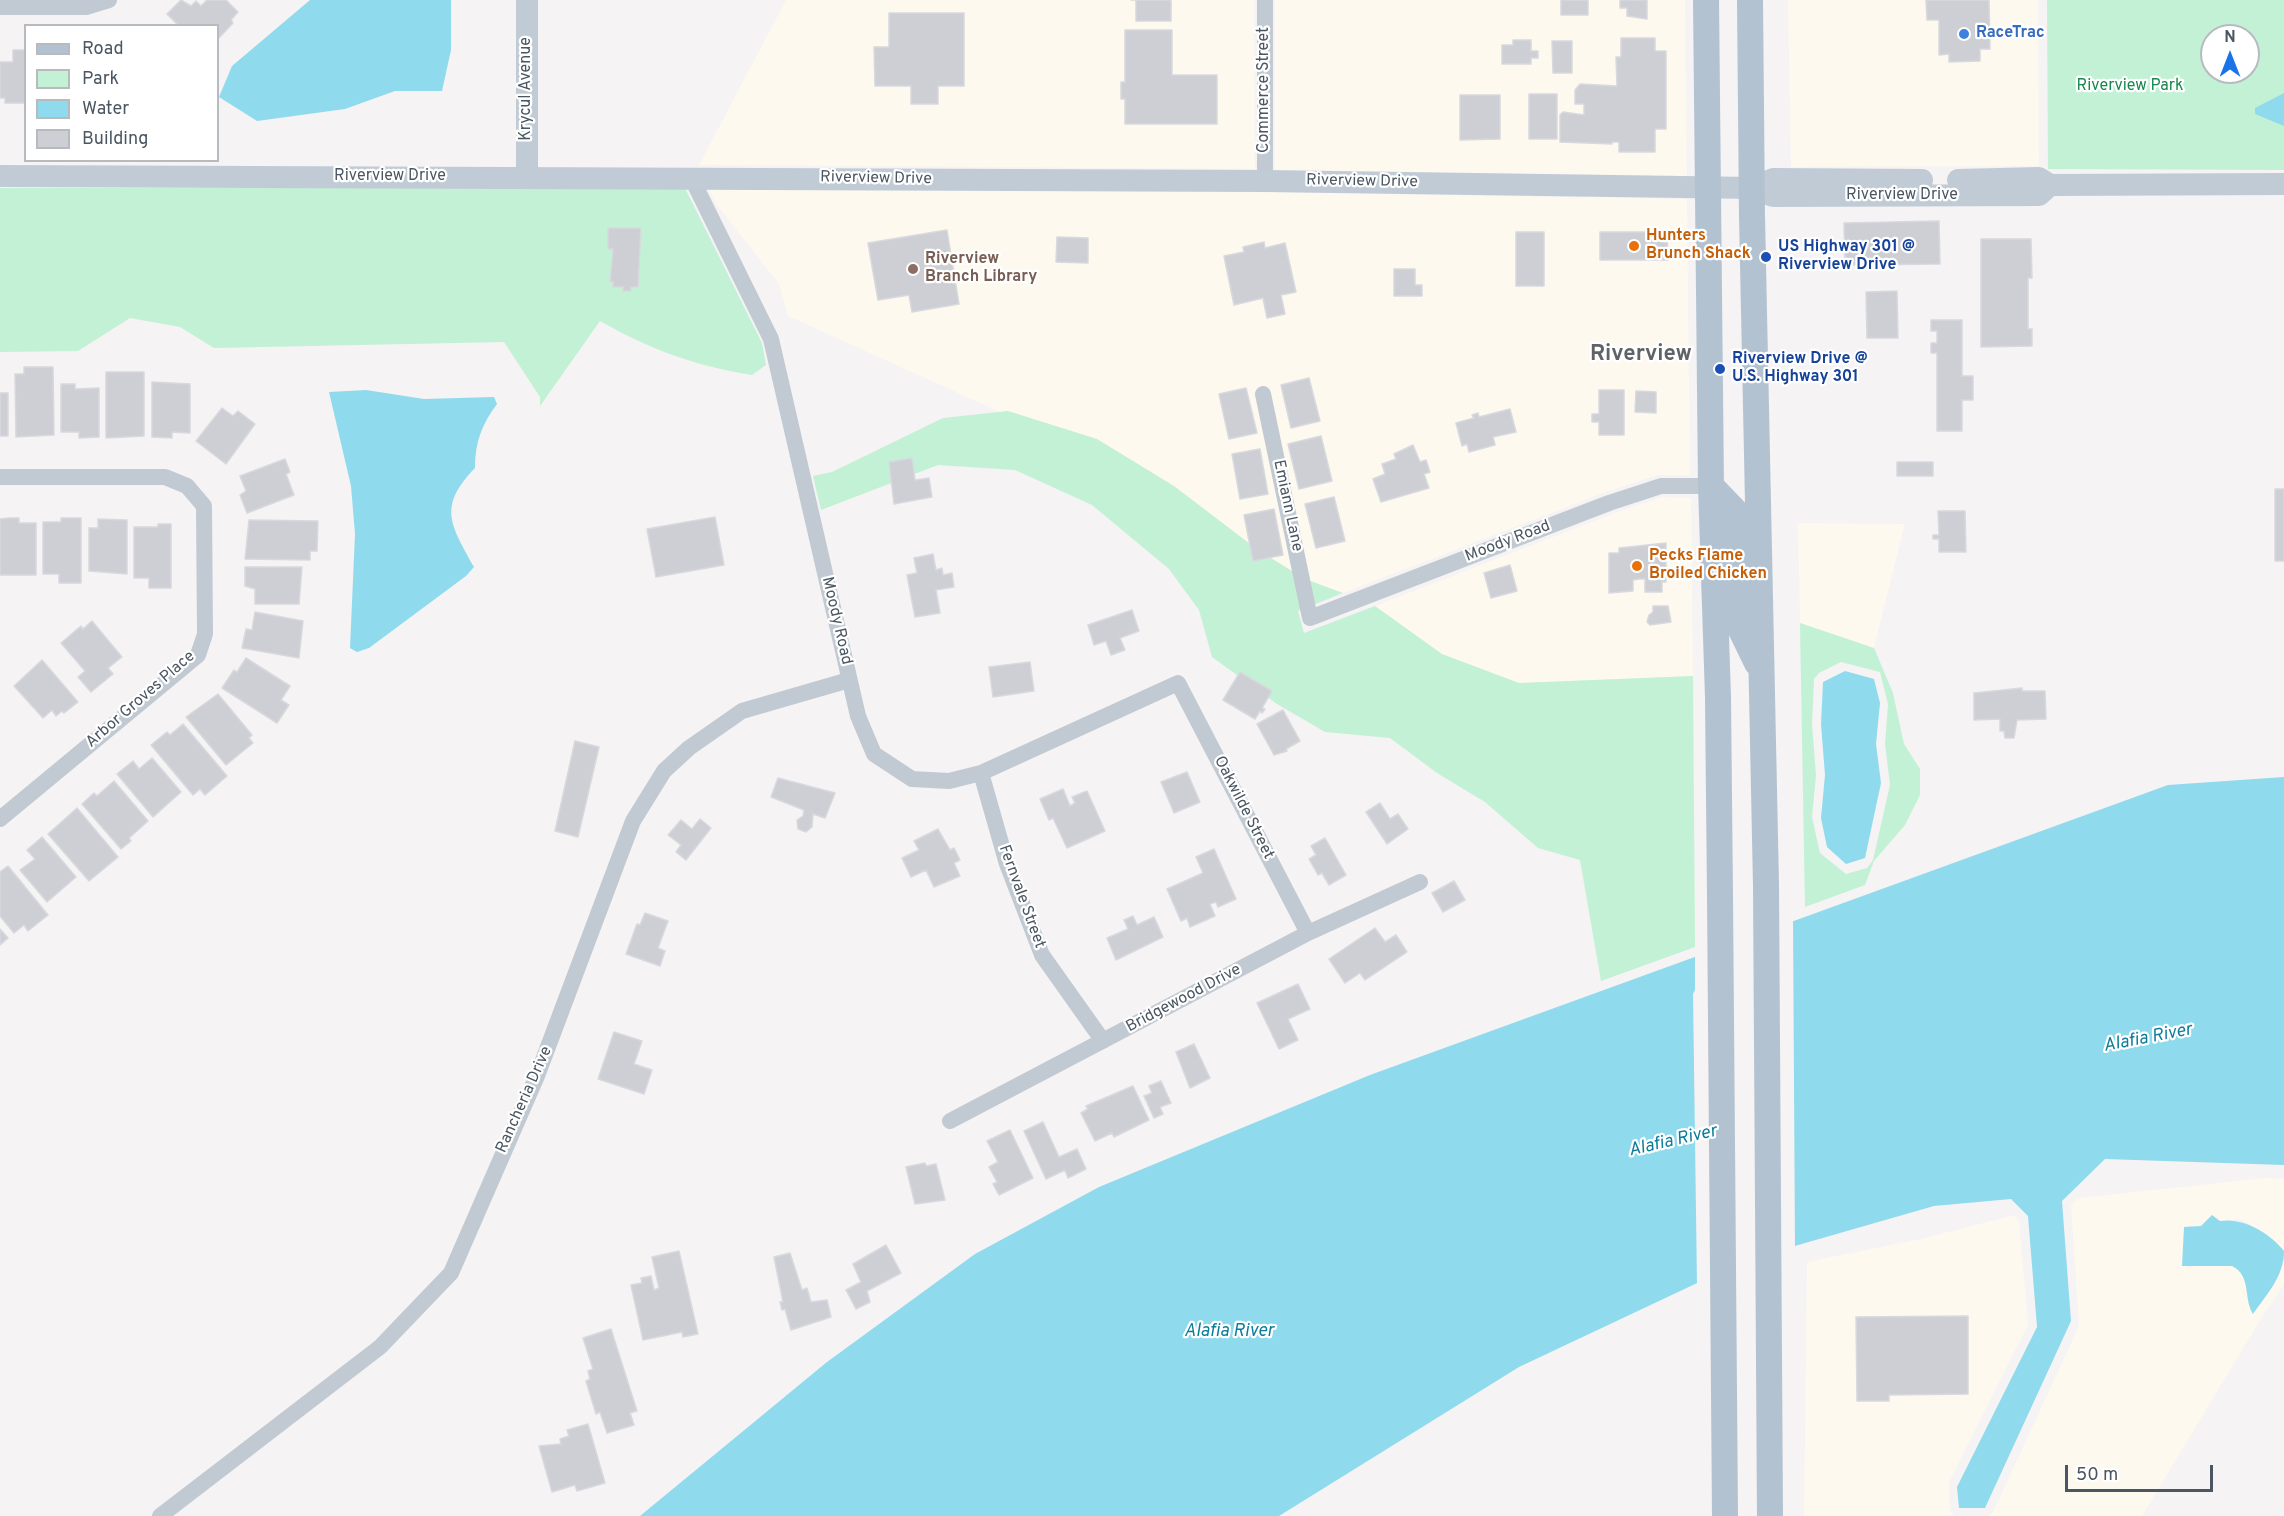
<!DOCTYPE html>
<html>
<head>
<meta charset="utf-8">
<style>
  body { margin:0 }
  #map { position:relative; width:2284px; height:1516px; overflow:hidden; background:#f5f3f3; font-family:Overpass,sans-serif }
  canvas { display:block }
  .legend { position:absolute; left:24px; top:24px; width:195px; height:138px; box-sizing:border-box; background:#fff; border:2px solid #b7bbc0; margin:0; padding:8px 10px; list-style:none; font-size:18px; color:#4a5661 }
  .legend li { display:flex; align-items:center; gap:12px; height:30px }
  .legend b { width:30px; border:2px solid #b7bbc0 }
  .north { position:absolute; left:2200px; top:24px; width:60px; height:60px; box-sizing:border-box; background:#fff; border:2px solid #b7bbc0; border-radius:50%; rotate:0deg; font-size:16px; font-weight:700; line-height:24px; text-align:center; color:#4a5661 }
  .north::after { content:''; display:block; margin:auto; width:21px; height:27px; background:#1a73e8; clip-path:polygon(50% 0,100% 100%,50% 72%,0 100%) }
  .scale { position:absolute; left:2065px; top:1465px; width:148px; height:27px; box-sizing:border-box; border:3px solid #4a5661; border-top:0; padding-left:8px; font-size:18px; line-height:21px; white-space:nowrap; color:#4a5661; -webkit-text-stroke:4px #fff; paint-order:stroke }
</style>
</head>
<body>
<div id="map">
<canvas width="2284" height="1516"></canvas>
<ul class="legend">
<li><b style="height:8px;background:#b3c2d1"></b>Road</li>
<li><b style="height:16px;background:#c3f1d5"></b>Park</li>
<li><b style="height:16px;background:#90daee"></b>Water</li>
<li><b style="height:16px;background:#cdcfd5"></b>Building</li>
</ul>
<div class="north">N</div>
<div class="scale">50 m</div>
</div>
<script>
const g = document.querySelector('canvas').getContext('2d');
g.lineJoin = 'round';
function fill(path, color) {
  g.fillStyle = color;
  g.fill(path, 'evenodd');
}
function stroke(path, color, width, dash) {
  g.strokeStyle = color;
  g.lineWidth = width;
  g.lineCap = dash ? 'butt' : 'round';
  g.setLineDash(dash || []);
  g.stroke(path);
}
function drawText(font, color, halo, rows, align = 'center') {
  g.font = font + ' Overpass,sans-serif';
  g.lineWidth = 4.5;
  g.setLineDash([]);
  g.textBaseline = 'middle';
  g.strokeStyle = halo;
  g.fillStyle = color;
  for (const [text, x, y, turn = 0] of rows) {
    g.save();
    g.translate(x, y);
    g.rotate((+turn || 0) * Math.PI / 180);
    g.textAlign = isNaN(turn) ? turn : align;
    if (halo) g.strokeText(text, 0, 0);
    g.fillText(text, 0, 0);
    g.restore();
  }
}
fill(new Path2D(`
  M 786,0 L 1254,0 L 1255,169 L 699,165 Z
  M 1275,0 L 1685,0 L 1687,176 L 1275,170 Z
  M 1788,0 L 2038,0 L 2039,166 L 1791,167 Z
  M 708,189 L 1265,192 L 1687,199 L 1690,475 L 1658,475 L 1606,492 L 1343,593 L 1305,579 L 1258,550 L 1174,486 L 1097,439 L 1008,411 L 1000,412 L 788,316 L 779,284 L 717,205 Z
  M 1662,497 L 1691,498 L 1693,676 L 1519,683 L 1442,654 L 1375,606 L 1612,514 Z
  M 1798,523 L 1905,524 L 1874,648 L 1800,623 Z
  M 2265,1178 L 2284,1179 L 2284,1251 L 2248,1223 L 2238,1219 L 2220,1221 L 2208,1218 L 2201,1226 L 2186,1226 L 2187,1268 L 2203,1265 L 2232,1266 L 2239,1270 L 2245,1280 L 2253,1313 L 2277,1280 L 2284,1262 L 2284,1285 L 2265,1312 L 2142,1516 L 1989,1516 L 1993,1512 L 2079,1326 L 2071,1205 L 2078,1198 Z
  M 2014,1215 L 2019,1221 L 2028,1325 L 1949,1482 L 1950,1510 L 1954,1516 L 1804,1516 L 1807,1262 L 1925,1238 Z`), '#fdf9ef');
fill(new Path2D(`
  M 2047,0 L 2284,0 L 2284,170 L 2048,169 ZM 2212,36 L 2248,36 L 2248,72 L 2212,72 Z
  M 0,188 L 685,188 L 762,343 L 766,365 L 752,375 C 695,366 649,349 600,321 L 540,406 L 540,397 L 504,342 L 214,348 L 180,327 L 130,318 L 78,351 L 0,352 Z
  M 1008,411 L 1097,439 L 1174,486 L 1258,550 L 1305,579 L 1343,593 L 1298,611 L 1304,633 L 1375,606 L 1442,654 L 1519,683 L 1693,676 L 1695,947 L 1601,981 L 1580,860 L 1538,848 L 1485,802 L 1437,773 L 1390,738 L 1325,732 L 1277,704 L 1212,657 L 1199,610 L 1169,569 L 1092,505 L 1015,470 L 938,465 L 821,510 L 813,476 L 832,472 L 943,418 Z
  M 1800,623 L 1874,648 L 1893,693 L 1904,744 L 1920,769 L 1920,795 L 1905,825 L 1874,861 L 1865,885 L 1805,907 ZM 1841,662 L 1880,672 L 1888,704 L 1885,744 L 1890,785 L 1873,860 L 1867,868 L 1846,874 L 1820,853 L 1812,817 L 1816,775 L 1812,724 L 1814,679 L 1819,673 Z`), '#c3f1d5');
fill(new Path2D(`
  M 310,0 L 451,0 L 451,50 L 442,91 L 395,91 L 345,109 L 257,121 L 219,97 L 232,66 Z
  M 2284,93 L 2284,126 L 2255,114 L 2255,108 Z
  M 366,390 L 424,399 L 494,397 L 497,404 C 482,424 475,442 475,468 C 437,507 451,525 474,567 L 466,576 L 369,648 L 357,652 L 350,648 L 355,534 L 351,486 L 329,392 Z
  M 1845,671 L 1874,679 L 1880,703 L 1876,744 L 1881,783 L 1865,858 L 1846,864 L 1827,847 L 1821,818 L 1825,775 L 1821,724 L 1823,682 Z
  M 2284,777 L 2284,1165 L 2105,1159 L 2062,1201 L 2071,1321 L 1985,1508 L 1959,1508 L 1957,1487 L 2037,1327 L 2028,1216 L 2011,1199 L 1934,1206 L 1746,1260 L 1519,1367 L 1279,1516 L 640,1516 L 827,1362 L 975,1254 L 1099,1187 L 1370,1075 L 2168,785 Z
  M 2212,1215 L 2220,1221 C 2243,1217 2270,1233 2284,1251 C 2284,1276 2267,1294 2253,1314 C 2243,1299 2252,1276 2232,1266 L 2182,1266 L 2184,1227 L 2201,1226 Z`), '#90daee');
fill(new Path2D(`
  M 1793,918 L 1795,1249 L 1747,1262 L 1697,1286 L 1693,994 L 1695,990 L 1695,954 Z`), '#f5f3f3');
const building = new Path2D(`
  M 181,0 L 191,6 L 196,1 L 201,6 L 207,0 L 226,0 L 238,12 L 231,20 L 233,23 L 218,39 L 218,26 L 179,26 L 167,14 Z
  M 1131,0 L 1171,0 L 1171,21 L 1136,21 L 1136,0 Z
  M 1561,0 L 1588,0 L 1588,15 L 1561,15 Z
  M 1620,0 L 1647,0 L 1647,19 L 1627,16 L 1627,8 L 1620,8 Z
  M 1926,0 L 1989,0 L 1990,49 L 1980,49 L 1980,61 L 1949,62 L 1949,54 L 1939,55 L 1939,20 L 1927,20 Z
  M 889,13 L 964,13 L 964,86 L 938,86 L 938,104 L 911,104 L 911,86 L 875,86 L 874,47 L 889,47 Z
  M 1125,30 L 1172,30 L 1172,75 L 1217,75 L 1217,124 L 1125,124 L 1125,99 L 1121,99 L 1121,82 L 1125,82 Z
  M 1621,38 L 1655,38 L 1655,51 L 1666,51 L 1666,129 L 1655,129 L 1655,152 L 1619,152 L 1619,142 L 1612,142 L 1612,144 L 1560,142 L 1560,115 L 1563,112 L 1584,115 L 1584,104 L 1575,104 L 1575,90 L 1580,84 L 1617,86 L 1616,57 L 1621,57 Z
  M 1513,40 L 1531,40 L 1531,51 L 1538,51 L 1538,58 L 1531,58 L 1531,64 L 1502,64 L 1502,45 L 1513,45 Z
  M 1552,41 L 1572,41 L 1572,73 L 1553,73 Z
  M 13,50 L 26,50 L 26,103 L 5,103 L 5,98 L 0,98 L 0,62 L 13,62 Z
  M 1529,94 L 1557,94 L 1557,139 L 1529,139 Z
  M 1460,95 L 1500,95 L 1500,139 L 1460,140 Z
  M 1939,221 L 1940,264 L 1845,265 L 1844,223 Z
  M 608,228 L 641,228 L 638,287 L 631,287 L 631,291 L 623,291 L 623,287 L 613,287 L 613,282 L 610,282 L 613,249 L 608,249 Z
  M 947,230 L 959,304 L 912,312 L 909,295 L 878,300 L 868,243 Z
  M 1516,232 L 1544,232 L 1544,286 L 1516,286 Z
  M 1600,232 L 1667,232 L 1668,260 L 1600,260 Z
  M 1057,237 L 1088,238 L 1088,263 L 1056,262 Z
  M 1981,239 L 2031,239 L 2032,278 L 2028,278 L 2028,329 L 2032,329 L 2032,346 L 1981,347 Z
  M 1264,242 L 1265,248 L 1285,243 L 1296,292 L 1281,295 L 1285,314 L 1267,318 L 1263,298 L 1234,305 L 1224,256 L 1244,252 L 1243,247 Z
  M 1394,269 L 1415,269 L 1415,285 L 1422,285 L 1422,296 L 1394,296 Z
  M 1897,291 L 1898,338 L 1867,338 L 1866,292 Z
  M 1931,320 L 1962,320 L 1962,376 L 1973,376 L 1973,400 L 1962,400 L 1962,431 L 1937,431 L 1937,353 L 1931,353 L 1931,343 L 1937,343 L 1937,331 L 1931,331 Z
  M 24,367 L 53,367 L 54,435 L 16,437 L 15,374 L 24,374 Z
  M 106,372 L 144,372 L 144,436 L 106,438 Z
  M 1309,378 L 1320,421 L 1291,428 L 1281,385 Z
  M 152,382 L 190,384 L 190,433 L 172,432 L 172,438 L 152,437 Z
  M 61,384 L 75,384 L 75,389 L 99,388 L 99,437 L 79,438 L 79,432 L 61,432 Z
  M 1246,388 L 1257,433 L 1229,439 L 1219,394 Z
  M 1599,390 L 1624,390 L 1624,435 L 1599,435 L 1599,422 L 1592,422 L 1592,414 L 1599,414 Z
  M 1636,391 L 1656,392 L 1656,413 L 1635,412 Z
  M 0,393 L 8,393 L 8,436 L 0,436 Z
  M 222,408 L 233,416 L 238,411 L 255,424 L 226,464 L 196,441 Z
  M 1510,409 L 1516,432 L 1493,437 L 1495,445 L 1469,452 L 1467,444 L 1462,446 L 1456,423 L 1474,418 L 1472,415 L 1478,413 L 1479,417 Z
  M 1321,436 L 1332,481 L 1299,489 L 1288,444 Z
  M 1413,445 L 1420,462 L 1426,460 L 1430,472 L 1424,474 L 1429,488 L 1381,502 L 1373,479 L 1385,474 L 1382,464 L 1396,459 L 1394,454 Z
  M 1260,449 L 1268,494 L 1240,499 L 1232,454 Z
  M 912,458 L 915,480 L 929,478 L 932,497 L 894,504 L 889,462 Z
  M 285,459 L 290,472 L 286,474 L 294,495 L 247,513 L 240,495 L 246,491 L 240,476 Z
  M 1897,462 L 1933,462 L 1933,476 L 1897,476 Z
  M 2275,489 L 2284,489 L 2284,561 L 2275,561 Z
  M 1334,497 L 1345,541 L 1316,548 L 1305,504 Z
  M 1274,509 L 1283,555 L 1253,561 L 1244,515 Z
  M 1938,511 L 1965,511 L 1966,552 L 1939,552 L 1939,539 L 1933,539 L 1933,535 L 1939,535 Z
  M 715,517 L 724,565 L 656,577 L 647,529 Z
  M 9,518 L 19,518 L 19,523 L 36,523 L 36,575 L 0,575 L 0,519 Z
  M 61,518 L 81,518 L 81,583 L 59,583 L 59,574 L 43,574 L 43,522 L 61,522 Z
  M 98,519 L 127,520 L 127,574 L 89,571 L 89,528 L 98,528 Z
  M 249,520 L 318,521 L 317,551 L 310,551 L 310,560 L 245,559 Z
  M 158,524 L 171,524 L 171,588 L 149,588 L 149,578 L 134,578 L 134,527 L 158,527 Z
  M 1666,543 L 1666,582 L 1662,582 L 1662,592 L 1645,592 L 1645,579 L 1639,579 L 1633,580 L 1633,591 L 1609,593 L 1609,553 L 1619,553 L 1619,548 Z
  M 933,554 L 936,570 L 942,568 L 943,575 L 952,573 L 954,587 L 936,590 L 940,613 L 915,617 L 907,575 L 917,573 L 914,558 Z
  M 1510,565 L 1517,591 L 1491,598 L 1484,573 Z
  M 245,567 L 302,567 L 299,604 L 255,604 L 255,589 L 245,586 Z
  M 1653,606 L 1668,606 L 1671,622 L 1650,625 L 1647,622 L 1649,615 L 1653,612 Z
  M 1132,610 L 1139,631 L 1120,638 L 1125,650 L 1111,655 L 1106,641 L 1094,645 L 1088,625 Z
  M 255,612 L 303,621 L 299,658 L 242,648 L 246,629 L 252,630 Z
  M 92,621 L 122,657 L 108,668 L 113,674 L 91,692 L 78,677 L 85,671 L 61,643 L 81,626 L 83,629 Z
  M 246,658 L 290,686 L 281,700 L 289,705 L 277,723 L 222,688 L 234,670 L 237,672 Z
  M 42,660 L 78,702 L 64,713 L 62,711 L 56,716 L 52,710 L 43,718 L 14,686 Z
  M 1030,662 L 1034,691 L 993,697 L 989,667 Z
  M 1240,672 L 1272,691 L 1262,708 L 1265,709 L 1262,713 L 1260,711 L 1255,719 L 1223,700 Z
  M 2022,688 L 2022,691 L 2045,691 L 2046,719 L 2017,720 L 2014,738 L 2005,738 L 2004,731 L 2000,731 L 2000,719 L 1974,720 L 1974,693 Z
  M 218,694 L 252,735 L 249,738 L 253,743 L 226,765 L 186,717 Z
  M 1283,710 L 1300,741 L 1286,749 L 1287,751 L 1274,755 L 1257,724 Z
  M 183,724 L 227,776 L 205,795 L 200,789 L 193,795 L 151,745 L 167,732 L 170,735 Z
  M 575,741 L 599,747 L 578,837 L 555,831 Z
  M 152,758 L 181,792 L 153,817 L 117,774 L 133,761 L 139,769 Z
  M 1187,772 L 1200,802 L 1174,813 L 1161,782 Z
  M 778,778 L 835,793 L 825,818 L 813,814 L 812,827 L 806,832 L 798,829 L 797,820 L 803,816 L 804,810 L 771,797 Z
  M 114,781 L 148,821 L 129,838 L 131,841 L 121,849 L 82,804 L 94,793 L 97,796 Z
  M 1063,789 L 1070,806 L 1075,803 L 1072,797 L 1087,791 L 1105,831 L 1067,848 L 1053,818 L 1049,820 L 1040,799 Z
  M 1380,803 L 1390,819 L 1398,814 L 1408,829 L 1387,844 L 1366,812 Z
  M 77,808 L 118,857 L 89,881 L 48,834 Z
  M 700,819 L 711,828 L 686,860 L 676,852 L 681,845 L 668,835 L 681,820 L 692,829 Z
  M 938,829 L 950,850 L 954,848 L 960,860 L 954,863 L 960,876 L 934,887 L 926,870 L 911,877 L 902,858 L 919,850 L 914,841 Z
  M 42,837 L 76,877 L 47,902 L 20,870 L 35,859 L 27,850 Z
  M 1325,838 L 1346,875 L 1329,885 L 1322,873 L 1318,875 L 1309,859 L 1316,855 L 1311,846 Z
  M 1214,849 L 1236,899 L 1218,907 L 1216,902 L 1210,904 L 1215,916 L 1190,927 L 1187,918 L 1181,921 L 1167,889 L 1203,873 L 1196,857 Z
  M 8,866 L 48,915 L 28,931 L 24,925 L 14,933 L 0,916 L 0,872 Z
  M 1454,881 L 1465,900 L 1443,912 L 1432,893 Z
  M 645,913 L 668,921 L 658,948 L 665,951 L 660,966 L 626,954 L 637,924 L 640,925 Z
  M 1133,916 L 1137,925 L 1154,917 L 1163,937 L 1116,960 L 1107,938 L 1128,929 L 1124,920 Z
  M 1375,928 L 1385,942 L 1396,935 L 1407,952 L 1365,980 L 1360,973 L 1345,983 L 1329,959 Z
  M 0,929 L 8,938 L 0,945 Z
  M 1298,984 L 1310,1009 L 1288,1019 L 1298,1040 L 1279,1049 L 1257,1003 Z
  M 614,1032 L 642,1041 L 634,1064 L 652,1070 L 644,1094 L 598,1079 Z
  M 1194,1044 L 1210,1078 L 1190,1088 L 1176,1052 Z
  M 1161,1081 L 1171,1103 L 1160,1107 L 1163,1114 L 1154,1118 L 1144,1096 L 1152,1093 L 1149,1086 Z
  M 1133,1086 L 1149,1120 L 1114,1137 L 1112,1133 L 1095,1141 L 1081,1113 L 1088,1109 L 1086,1106 Z
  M 1043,1122 L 1059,1157 L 1077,1149 L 1086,1169 L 1068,1178 L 1065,1170 L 1046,1179 L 1024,1131 Z
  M 1010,1130 L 1033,1178 L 999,1195 L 993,1184 L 997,1182 L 989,1167 L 998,1162 L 987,1141 Z
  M 925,1163 L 926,1166 L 936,1164 L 945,1200 L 915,1204 L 906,1167 Z
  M 886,1245 L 901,1273 L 867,1291 L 870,1302 L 856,1309 L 846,1290 L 861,1282 L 853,1264 Z
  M 679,1251 L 698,1334 L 683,1337 L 682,1332 L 643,1340 L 631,1285 L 642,1283 L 641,1278 L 651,1276 L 654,1290 L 659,1288 L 652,1257 Z
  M 790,1253 L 802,1290 L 807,1288 L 811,1302 L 827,1300 L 831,1317 L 791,1330 L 785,1309 L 782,1310 L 780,1302 L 783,1302 L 774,1257 Z
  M 1968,1316 L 1968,1394 L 1889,1395 L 1889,1401 L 1857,1401 L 1856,1317 Z
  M 611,1329 L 637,1411 L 630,1413 L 634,1425 L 607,1433 L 600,1412 L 596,1414 L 586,1381 L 590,1379 L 588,1371 L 593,1369 L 583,1338 Z
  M 588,1424 L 605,1483 L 577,1491 L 575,1485 L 552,1492 L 539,1446 L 561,1444 L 560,1439 L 569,1436 L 567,1430 Z`);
fill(building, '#cdcfd5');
stroke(building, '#d7d9de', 1.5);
stroke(new Path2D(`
  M 1265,0 L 1265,181
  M 0,7 L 86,7 L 109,0
  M 691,177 L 771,339 L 858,716 L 874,754 L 912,779 L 949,781 L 981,773 L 1178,683 L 1308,933
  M 1263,394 L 1310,618 L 1609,503 L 1661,486 L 1711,486
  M 0,477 L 165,477 L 187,486 L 204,506 L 205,634 L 198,655 L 0,819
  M 981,773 L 1007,864 L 1042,955 L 1103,1041
  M 950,1121 L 1308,933 L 1420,882
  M 160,1516 L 380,1347 L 451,1273 L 537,1076 L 633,821 L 664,771 L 689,748 L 742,711 L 849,680`), '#c1cad2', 16);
stroke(new Path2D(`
  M 0,176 L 1265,181 L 1752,188 L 1773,196 L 2039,195 L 2050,185
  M 527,178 L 527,0
  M 1958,180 L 2039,178 L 2050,185 L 2284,184
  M 1752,188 L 1773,179 L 1922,180`), '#c1cbd6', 22);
stroke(new Path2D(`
  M 1706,0 L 1711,486 L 1718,697 L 1720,896 L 1725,1516
  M 1750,0 L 1752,216 L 1766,885 L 1770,1516
  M 1711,486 L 1737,513 L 1740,628 L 1757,663`), '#b3c2d1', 26);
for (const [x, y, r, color] of [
  [1964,34,6,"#3f7fe0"],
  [1634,246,6,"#e8710a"],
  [1766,257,6,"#1a4fb4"],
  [913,269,6,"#8d6e63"],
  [1720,369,6,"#1a4fb4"],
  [1637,566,6,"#e8710a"]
]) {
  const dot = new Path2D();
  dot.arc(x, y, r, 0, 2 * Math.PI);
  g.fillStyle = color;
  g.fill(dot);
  stroke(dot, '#fff', 2);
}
drawText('bold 16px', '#366cbe', '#fff', [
  ["RaceTrac",1976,34]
], 'left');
drawText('16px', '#17864f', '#fff', [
  ["Riverview Park",2130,87]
]);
drawText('16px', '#4a5661', '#fff', [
  ["Krycul Avenue",527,89,-90],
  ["Commerce Street",1265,90,-90],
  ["Riverview Drive",390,177],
  ["Riverview Drive",876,179,1],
  ["Riverview Drive",1362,182,1],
  ["Riverview Drive",1902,196],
  ["Emiann Lane",1287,506,78],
  ["Moody Road",1508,542,-21],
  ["Moody Road",836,621,77],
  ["Arbor Groves Place",141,700,-41],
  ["Oakwilde Street",1243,808,63],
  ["Fernvale Street",1021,897,70],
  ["Bridgewood Drive",1184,999,-28],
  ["Rancheria Drive",525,1100,-66]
]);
drawText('bold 16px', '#c56008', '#fff', [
  ["Hunters",1646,237],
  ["Brunch Shack",1646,255],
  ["Pecks Flame",1649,557],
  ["Broiled Chicken",1649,575]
], 'left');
drawText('bold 16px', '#164399', '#fff', [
  ["US Highway 301 @",1778,248],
  ["Riverview Drive",1778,266],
  ["Riverview Drive @",1732,360],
  ["U.S. Highway 301",1732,378]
], 'left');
drawText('bold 16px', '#785e54', '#fff', [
  ["Riverview",925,260],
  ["Branch Library",925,278]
], 'left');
drawText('italic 18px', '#0c7c9b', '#fff', [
  ["Alafia River",2148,1039,-11],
  ["Alafia River",1673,1142,-13],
  ["Alafia River",1229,1332]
]);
drawText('bold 22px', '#5f6368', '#fff', [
  ["Riverview",1641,356]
]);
</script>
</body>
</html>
